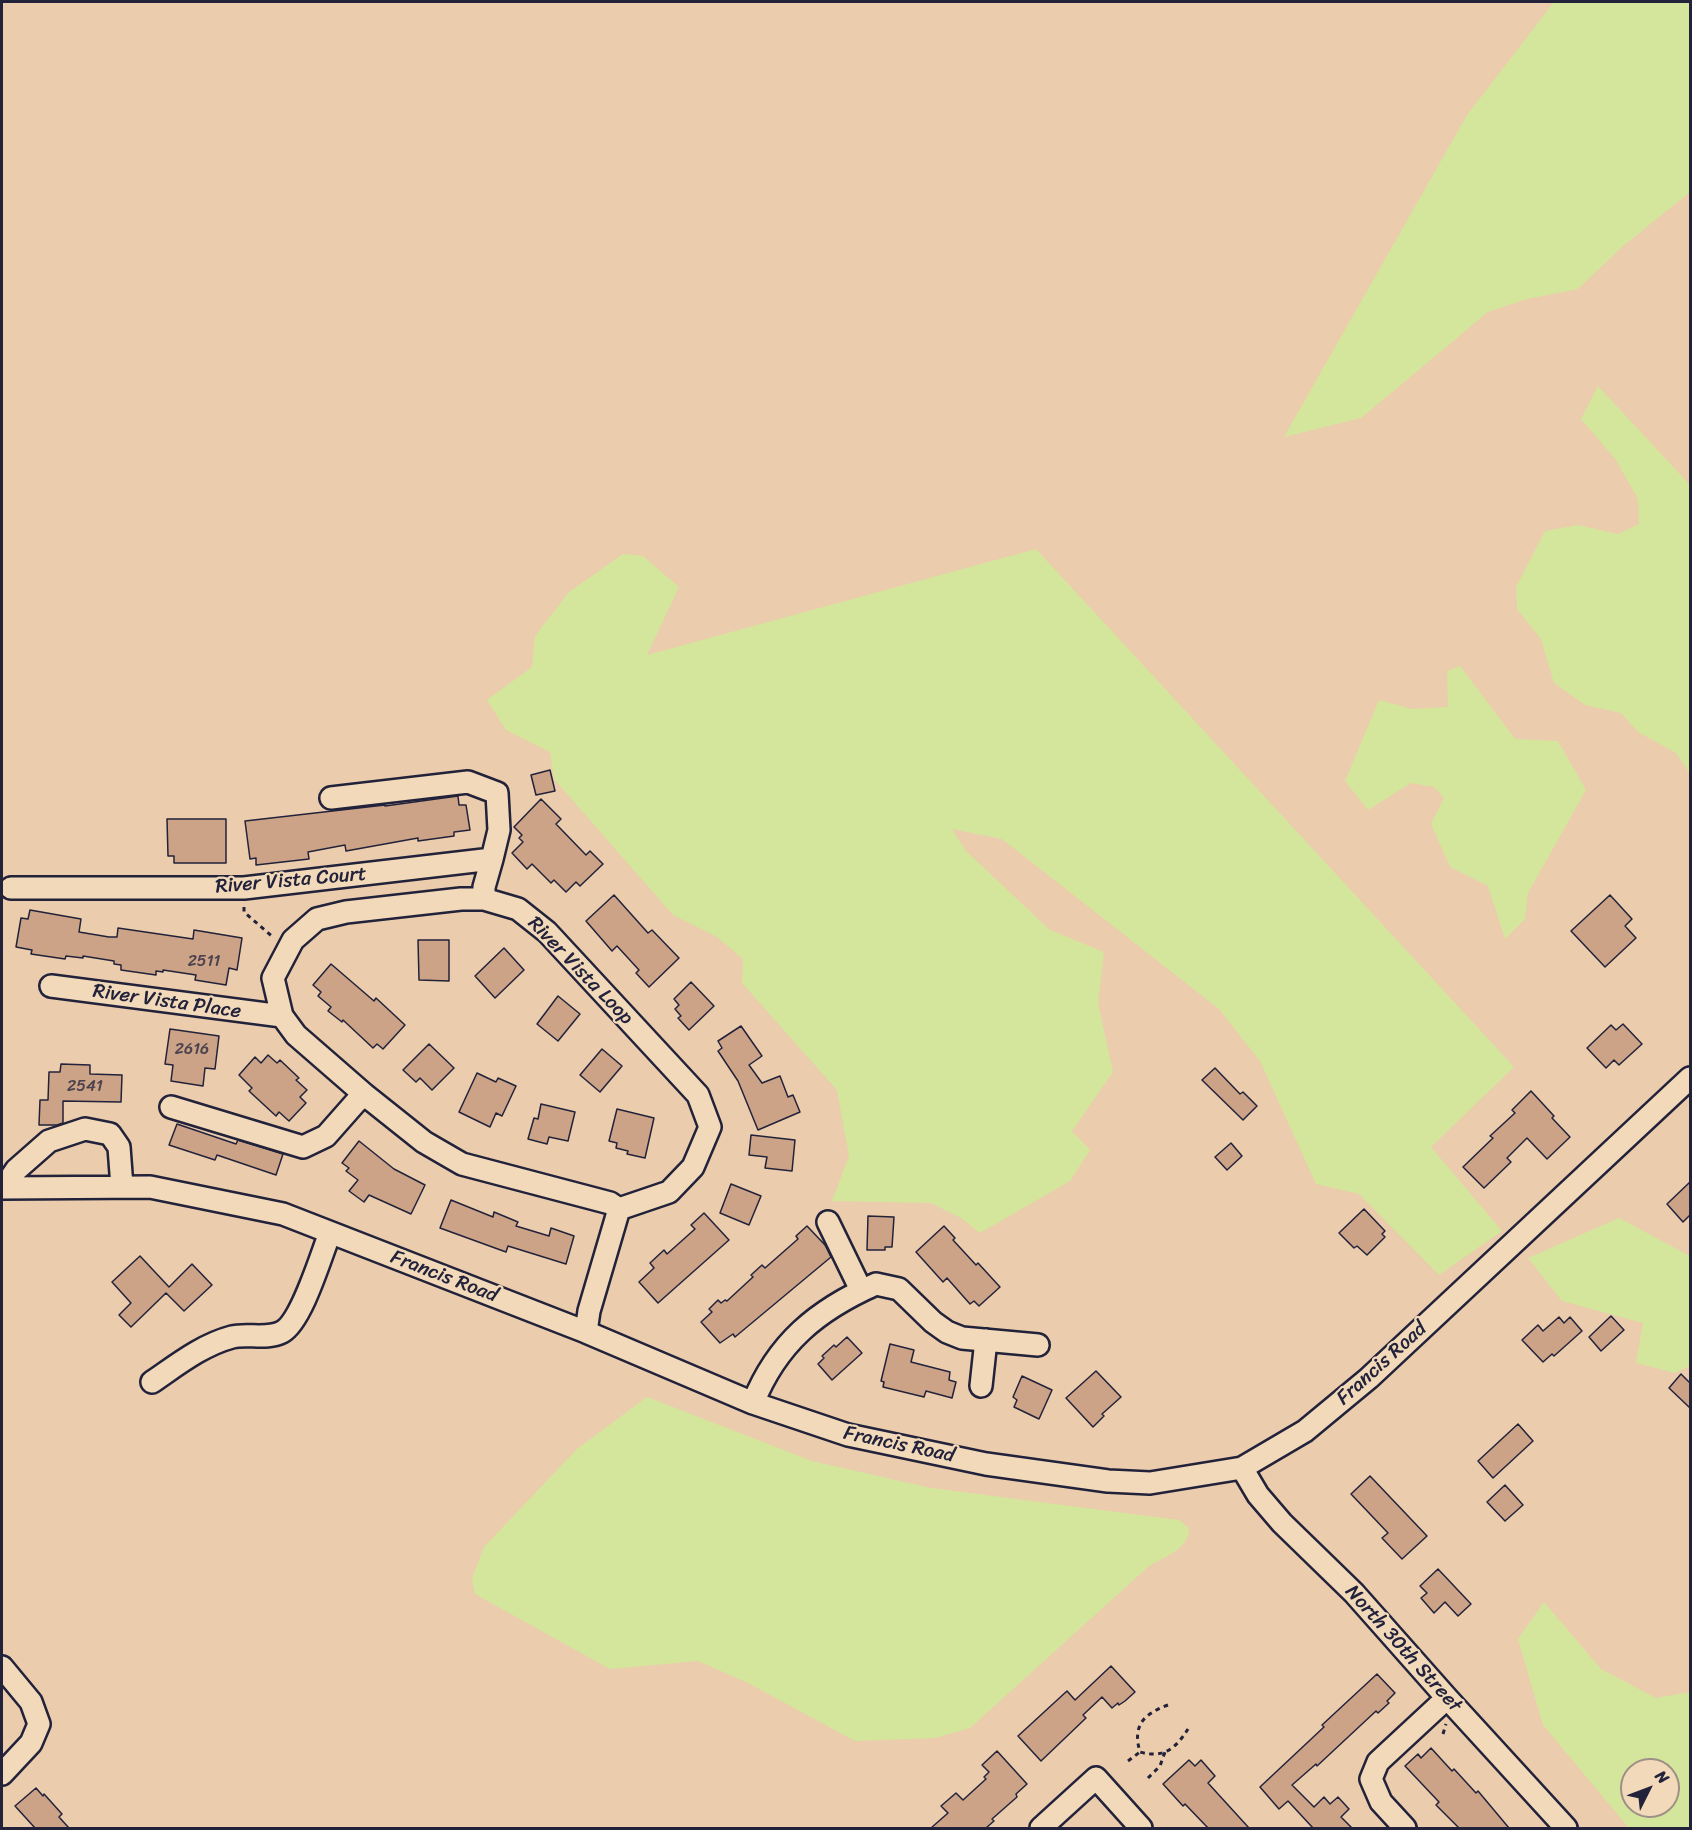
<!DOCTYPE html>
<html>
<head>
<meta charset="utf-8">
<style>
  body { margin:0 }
  #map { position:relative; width:1692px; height:1830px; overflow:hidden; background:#ebccac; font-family:Sriracha,sans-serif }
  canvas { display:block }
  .frame { position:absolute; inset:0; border:3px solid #22223b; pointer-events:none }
  .north { position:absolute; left:1620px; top:1758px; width:60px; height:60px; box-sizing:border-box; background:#f2d9b9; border:2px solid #9f9087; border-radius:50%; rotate:48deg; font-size:16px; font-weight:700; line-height:24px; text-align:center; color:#22223b }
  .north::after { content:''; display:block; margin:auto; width:21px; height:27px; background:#22223b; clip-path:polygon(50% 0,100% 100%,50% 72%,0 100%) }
</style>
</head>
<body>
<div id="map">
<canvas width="1692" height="1830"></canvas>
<div class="frame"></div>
<div class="north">N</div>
</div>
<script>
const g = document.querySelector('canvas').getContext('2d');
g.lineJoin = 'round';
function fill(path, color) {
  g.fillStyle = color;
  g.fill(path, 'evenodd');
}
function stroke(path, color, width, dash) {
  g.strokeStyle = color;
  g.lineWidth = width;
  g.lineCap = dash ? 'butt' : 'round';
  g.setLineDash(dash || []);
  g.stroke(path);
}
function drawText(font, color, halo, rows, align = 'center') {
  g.font = font + ' Sriracha,sans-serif';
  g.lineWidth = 4.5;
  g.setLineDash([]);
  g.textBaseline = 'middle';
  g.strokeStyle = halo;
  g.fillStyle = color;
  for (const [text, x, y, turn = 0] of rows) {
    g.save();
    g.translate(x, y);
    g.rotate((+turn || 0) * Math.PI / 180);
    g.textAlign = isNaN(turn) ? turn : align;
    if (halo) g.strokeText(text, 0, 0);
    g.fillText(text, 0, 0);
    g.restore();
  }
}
fill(new Path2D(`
  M 1554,2 L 1690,2 L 1690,192 L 1622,247 L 1578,289 L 1527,299 L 1488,312 L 1361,418 L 1284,437 L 1467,115 Z
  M 1598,386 L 1690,485 L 1690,771 L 1689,772 L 1676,753 L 1638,732 L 1621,713 L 1585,705 L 1554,683 L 1541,639 L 1517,609 L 1516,587 L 1545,531 L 1578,525 L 1618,534 L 1639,524 L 1638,499 L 1616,460 L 1581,419 Z
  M 1036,549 L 1514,1067 L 1431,1147 L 1502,1231 L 1439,1275 L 1359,1194 L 1316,1184 L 1260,1061 L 1219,1009 L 1002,839 L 952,829 L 966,851 L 1050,930 L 1104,952 L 1098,1003 L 1113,1072 L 1072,1131 L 1090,1150 L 1070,1181 L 980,1233 L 961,1218 L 931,1203 L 832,1201 L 849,1156 L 837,1090 L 742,983 L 743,959 L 717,937 L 673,915 L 554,779 L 550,752 L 506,730 L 487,700 L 532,667 L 535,636 L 569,592 L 623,554 L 643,556 L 679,587 L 647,655 Z
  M 1460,666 L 1515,739 L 1558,741 L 1586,790 L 1528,893 L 1525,919 L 1505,939 L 1488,886 L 1450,867 L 1431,824 L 1444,798 L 1434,787 L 1411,783 L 1368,810 L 1345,781 L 1379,700 L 1412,709 L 1448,707 L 1447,671 Z
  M 1619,1218 L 1690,1256 L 1690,1366 L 1675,1373 L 1636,1363 L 1643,1323 L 1562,1301 L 1528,1258 Z
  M 647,1397 L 812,1461 L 931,1488 L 1179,1520 L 1189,1528 C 1190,1549 1164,1557 1149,1566 L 970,1728 L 935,1738 L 855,1741 L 748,1683 L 698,1661 L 610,1669 L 475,1594 L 472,1578 L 484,1547 L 577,1449 Z
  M 1544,1602 L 1601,1669 L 1656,1698 L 1690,1692 L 1690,1828 L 1629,1828 L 1543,1725 L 1518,1639 ZM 1632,1770 L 1668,1770 L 1668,1806 L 1632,1806 Z`), '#d4e69b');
const building = new Path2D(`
  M 550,770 L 555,791 L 536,795 L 531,775 Z
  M 458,796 L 459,805 L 466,805 L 470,830 L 454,832 L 454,836 L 418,841 L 418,838 L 346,851 L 345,845 L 308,852 L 309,859 L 256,865 L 256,858 L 250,859 L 245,821 L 385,805 L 385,806 Z
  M 541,799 L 561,819 L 556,824 L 586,855 L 590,851 L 603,864 L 580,886 L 576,882 L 566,892 L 554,880 L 551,883 L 532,864 L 527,869 L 512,853 L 523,842 L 519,838 L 522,835 L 514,827 Z
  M 167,819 L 226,819 L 226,863 L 174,863 L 174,856 L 168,856 Z
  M 614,895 L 648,933 L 652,930 L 679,958 L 649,987 L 636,973 L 639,970 L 617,946 L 612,951 L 586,921 Z
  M 1610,895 L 1632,919 L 1625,926 L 1636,938 L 1605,967 L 1571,931 Z
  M 30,910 L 81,919 L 79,932 L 109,937 L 117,937 L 118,928 L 193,939 L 194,930 L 242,938 L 237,970 L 229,968 L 226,985 L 195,980 L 196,975 L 163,970 L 163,972 L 156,971 L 156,975 L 121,970 L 121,965 L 114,964 L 114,961 L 83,956 L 83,958 L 66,956 L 65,959 L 31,954 L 32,950 L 16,947 L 21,918 L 28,919 Z
  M 418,940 L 449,940 L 449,981 L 419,980 Z
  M 504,948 L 524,970 L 495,998 L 475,976 Z
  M 331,964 L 374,1001 L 376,998 L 405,1025 L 383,1049 L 377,1044 L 373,1048 L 343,1020 L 342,1022 L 328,1011 L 331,1007 L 318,996 L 321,992 L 313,985 Z
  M 691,982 L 714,1006 L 689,1030 L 678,1018 L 681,1016 L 675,1009 L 679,1005 L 674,999 Z
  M 558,996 L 580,1014 L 558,1041 L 537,1024 Z
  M 1623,1024 L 1642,1044 L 1619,1065 L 1614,1060 L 1606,1068 L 1587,1048 L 1611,1025 L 1616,1030 Z
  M 741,1026 L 762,1056 L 749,1065 L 762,1083 L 780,1076 L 788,1097 L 793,1095 L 800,1112 L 758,1130 L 738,1081 L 718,1051 L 722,1048 L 718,1041 Z
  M 170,1029 L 219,1036 L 215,1069 L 205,1068 L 203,1086 L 171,1081 L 173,1065 L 165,1064 Z
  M 429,1044 L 454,1068 L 432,1090 L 420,1078 L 416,1082 L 403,1070 Z
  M 602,1049 L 622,1066 L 600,1092 L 580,1075 Z
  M 268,1055 L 277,1063 L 280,1060 L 299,1078 L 296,1080 L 307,1090 L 300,1097 L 306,1103 L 289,1121 L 279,1112 L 276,1116 L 249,1091 L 252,1088 L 239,1075 L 255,1057 L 261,1063 Z
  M 61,1064 L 90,1065 L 90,1074 L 122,1075 L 121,1102 L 63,1101 L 63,1123 L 57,1125 L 39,1125 L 40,1100 L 48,1100 L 49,1072 L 60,1072 Z
  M 1215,1068 L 1240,1094 L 1243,1092 L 1257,1106 L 1243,1120 L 1202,1080 Z
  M 477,1073 L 496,1082 L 498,1078 L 516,1086 L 502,1116 L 496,1113 L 490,1127 L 459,1112 Z
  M 1531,1091 L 1554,1116 L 1552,1118 L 1570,1137 L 1547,1159 L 1527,1138 L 1507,1158 L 1511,1162 L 1484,1188 L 1463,1167 L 1493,1138 L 1490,1136 L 1515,1113 L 1512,1110 Z
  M 541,1104 L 575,1112 L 568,1141 L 549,1137 L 547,1144 L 528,1139 L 534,1118 L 538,1119 Z
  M 617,1109 L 654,1118 L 645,1158 L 627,1154 L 628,1151 L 616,1148 L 617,1143 L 609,1141 Z
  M 177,1124 L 236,1144 L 238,1140 L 283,1154 L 276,1175 L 217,1155 L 215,1160 L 169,1145 Z
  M 751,1135 L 795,1140 L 792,1171 L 765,1168 L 767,1157 L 749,1155 Z
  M 359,1141 L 394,1169 L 425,1185 L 411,1214 L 369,1195 L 364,1202 L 349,1191 L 358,1180 L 346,1171 L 349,1168 L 342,1163 Z
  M 1231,1143 L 1242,1156 L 1227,1170 L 1215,1157 Z
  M 1690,1182 L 1690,1215 L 1683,1222 L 1667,1204 Z
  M 731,1184 L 761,1196 L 749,1225 L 720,1213 Z
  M 451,1200 L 493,1217 L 494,1212 L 518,1222 L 516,1226 L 549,1236 L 551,1228 L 574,1236 L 566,1264 L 508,1246 L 506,1252 L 440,1228 Z
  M 1364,1209 L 1385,1231 L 1382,1234 L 1385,1237 L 1367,1255 L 1357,1246 L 1354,1248 L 1339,1233 Z
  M 704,1213 L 729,1240 L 658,1303 L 639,1282 L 654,1268 L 650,1263 L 664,1250 L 667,1254 L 695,1229 L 691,1225 Z
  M 868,1216 L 894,1217 L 892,1247 L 885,1247 L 885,1250 L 867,1250 Z
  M 807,1226 L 825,1245 L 831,1257 L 735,1337 L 733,1334 L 720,1343 L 701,1322 L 712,1312 L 709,1309 L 718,1300 L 721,1303 L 725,1300 L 727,1301 L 753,1277 L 751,1275 L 762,1265 L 765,1268 L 798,1239 L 796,1236 Z
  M 944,1226 L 955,1238 L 953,1240 L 976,1265 L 978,1263 L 1000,1287 L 979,1306 L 974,1301 L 970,1304 L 947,1278 L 943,1282 L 916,1252 Z
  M 140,1256 L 169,1287 L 192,1264 L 212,1285 L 184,1311 L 166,1293 L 131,1327 L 119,1315 L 131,1303 L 112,1282 Z
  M 1611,1316 L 1624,1330 L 1601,1351 L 1589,1337 Z
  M 1559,1317 L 1564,1323 L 1570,1317 L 1582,1331 L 1554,1356 L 1552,1354 L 1543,1362 L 1522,1340 L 1538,1325 L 1543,1331 Z
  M 847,1337 L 862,1353 L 832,1380 L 818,1364 L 824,1358 L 822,1356 L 834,1345 L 836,1347 Z
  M 890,1344 L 914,1350 L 911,1362 L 950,1372 L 949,1380 L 956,1382 L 952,1398 L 926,1391 L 924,1397 L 883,1387 L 884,1382 L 881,1381 Z
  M 1096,1371 L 1121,1397 L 1102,1414 L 1104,1416 L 1093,1427 L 1066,1398 Z
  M 1681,1374 L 1690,1383 L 1690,1408 L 1669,1388 Z
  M 1022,1376 L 1052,1390 L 1039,1419 L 1014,1407 L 1017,1400 L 1013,1397 Z
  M 1518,1424 L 1533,1441 L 1493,1478 L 1478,1461 Z
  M 1370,1476 L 1427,1536 L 1402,1559 L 1382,1538 L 1388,1533 L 1351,1494 Z
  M 1505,1485 L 1523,1505 L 1505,1521 L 1487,1502 Z
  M 1438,1569 L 1471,1604 L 1458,1616 L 1445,1602 L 1434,1613 L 1421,1598 L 1427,1593 L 1420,1586 Z
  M 1111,1666 L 1135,1692 L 1125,1701 L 1119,1705 L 1118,1703 L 1112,1708 L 1102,1697 L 1083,1715 L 1086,1718 L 1041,1761 L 1018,1736 L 1067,1691 L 1075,1700 Z
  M 1377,1674 L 1395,1693 L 1387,1701 L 1389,1703 L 1378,1713 L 1376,1711 L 1317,1766 L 1316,1764 L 1292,1785 L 1314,1807 L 1324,1797 L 1330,1804 L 1338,1797 L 1349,1809 L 1341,1817 L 1352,1828 L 1313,1828 L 1288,1801 L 1279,1809 L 1260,1787 L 1324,1727 L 1322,1725 Z
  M 1431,1748 L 1452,1771 L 1454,1769 L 1476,1793 L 1478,1791 L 1509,1828 L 1459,1828 L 1436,1805 L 1439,1802 L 1405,1766 L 1418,1754 L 1421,1758 Z
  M 997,1751 L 1027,1784 L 1016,1794 L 1017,1797 L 992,1819 L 994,1821 L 986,1828 L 931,1828 L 948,1813 L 941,1806 L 956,1793 L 963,1800 L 986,1779 L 984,1777 L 989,1772 L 982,1765 Z
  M 1189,1760 L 1195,1766 L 1201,1760 L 1215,1776 L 1208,1783 L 1249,1828 L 1208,1828 L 1185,1804 L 1183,1806 L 1163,1784 Z
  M 36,1788 L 43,1796 L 44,1794 L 62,1814 L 59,1817 L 69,1828 L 35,1828 L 15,1806 Z`);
fill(building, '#cca386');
stroke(building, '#22223b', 1.5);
const minor = new Path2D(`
  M 331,798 L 468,782 L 497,793 L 499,830 L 492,859
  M 11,888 L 244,888 L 492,859 L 484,887 L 484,899
  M 51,986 L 282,1016
  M 171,1107 L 303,1147 L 326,1136 L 356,1102 L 365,1095
  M 2,1188 L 150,1187 L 283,1214 L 586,1332 L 753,1403 L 848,1435 L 986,1464 L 1108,1481 L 1150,1483 L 1242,1468 L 1305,1431 L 1369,1378 L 1690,1078
  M 4,1188 L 16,1170 L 49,1141 L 85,1129 L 110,1134 L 119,1147 L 122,1187
  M 828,1222 L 861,1290
  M 586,1332 L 589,1311 L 619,1209 L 669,1192 L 693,1167 L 710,1127 L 698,1095 L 547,932 L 518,909 L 484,899 L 461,899 L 346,912 L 317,919 L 293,940 L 273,978 L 282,1016 L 296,1035 L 365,1095 L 424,1142 L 462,1164 L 610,1203 L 619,1209
  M 152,1382 C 177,1365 202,1345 232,1337 C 247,1333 267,1340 282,1332 C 302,1321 321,1255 330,1233
  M 981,1386 L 986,1340
  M 753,1403 C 777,1343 817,1310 876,1284 L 899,1289 L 933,1322 L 947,1332 L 962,1338 L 1038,1345
  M 1242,1468 L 1258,1495 L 1282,1523 L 1354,1593 L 1447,1698 L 1566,1828
  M 2,1667 L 31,1702 L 39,1724 L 31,1743 L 2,1774
  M 1041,1828 L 1096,1778 L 1141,1828
  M 1405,1828 L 1381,1802 L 1371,1779 L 1378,1762 L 1447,1698`);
stroke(minor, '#22223b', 26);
stroke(new Path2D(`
  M 244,907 L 244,912 L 274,938
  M 1168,1705 C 1144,1714 1132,1725 1140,1752 C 1164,1759 1176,1748 1188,1729
  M 1443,1734 L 1446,1724
  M 1128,1761 L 1140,1752
  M 1148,1778 L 1160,1766 L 1165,1752`), '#22223b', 3, [4.5, 4.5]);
stroke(minor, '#f2d9b9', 21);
drawText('16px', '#4c424e', null, [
  ["2511",204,962],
  ["2616",192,1050],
  ["2541",85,1087]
]);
drawText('20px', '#22223b', '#f2d9b9', [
  ["River Vista Court",291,881,-5],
  ["River Vista Loop",580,971,46],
  ["River Vista Place",167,1002,8],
  ["Francis Road",444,1277,21],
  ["Francis Road",1382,1364,-42],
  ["Francis Road",899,1445,12],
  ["North 30th Street",1403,1649,48]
]);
</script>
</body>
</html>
